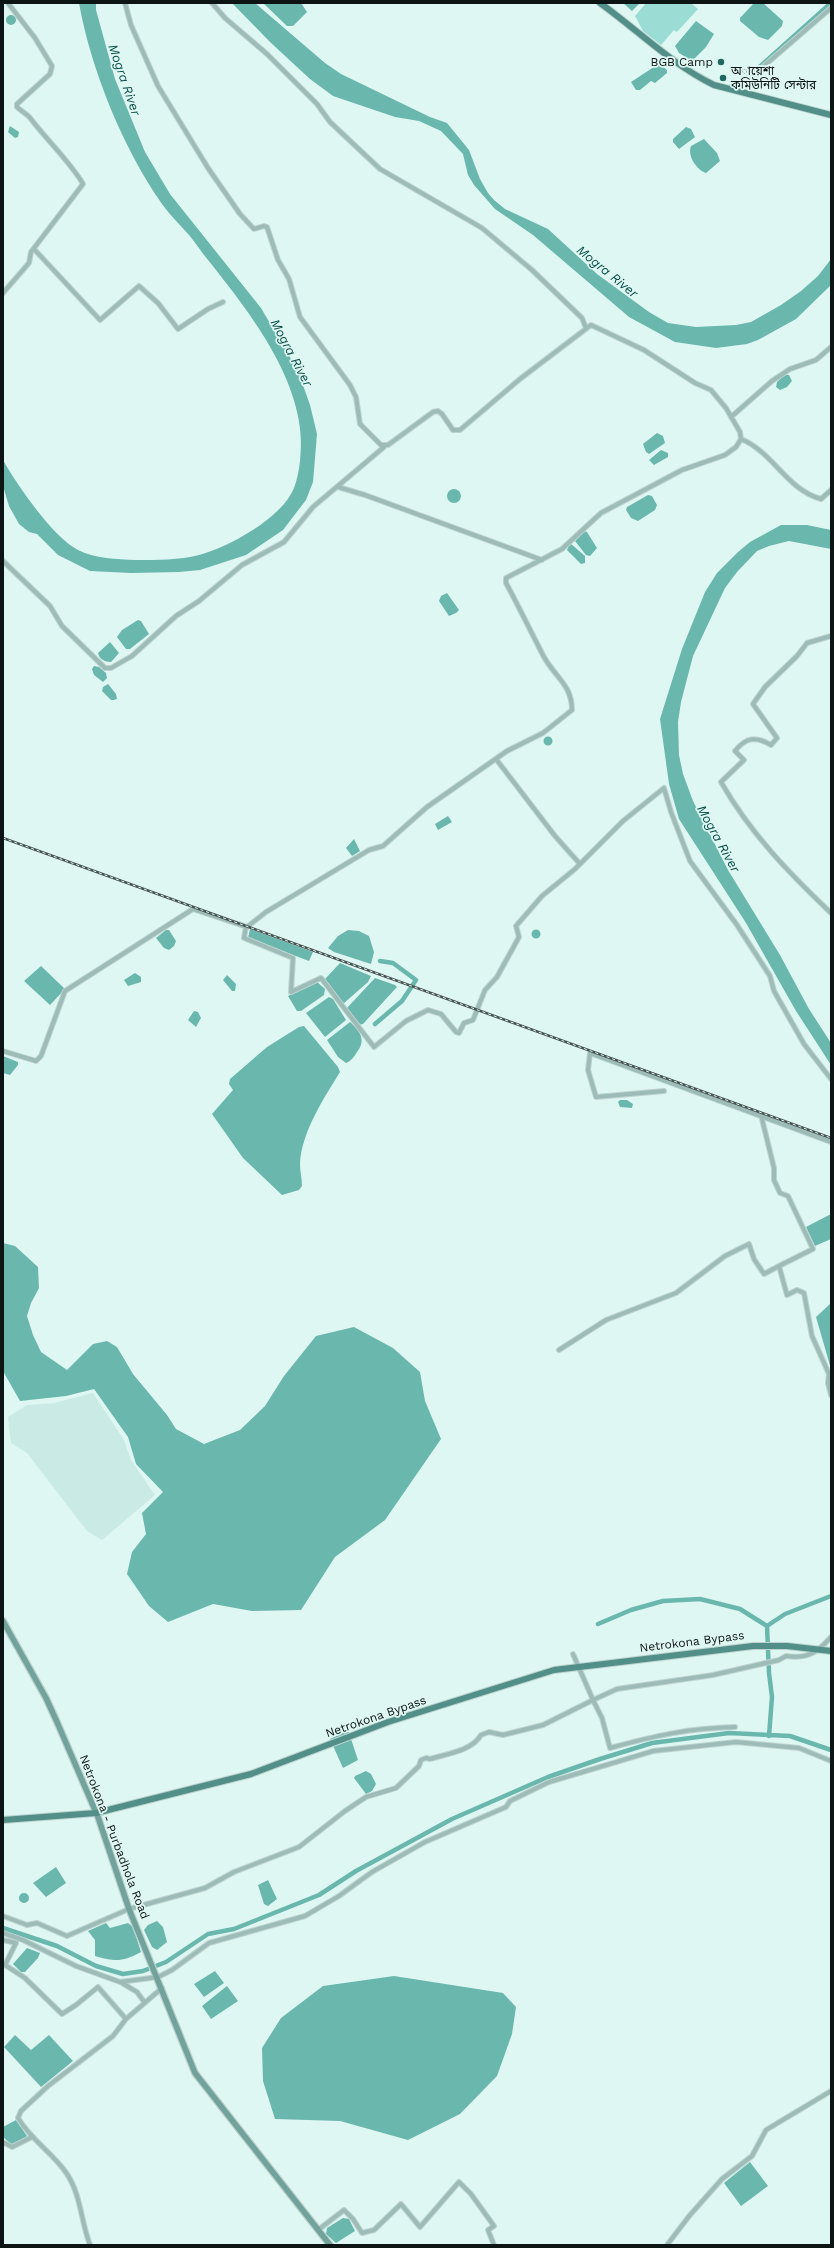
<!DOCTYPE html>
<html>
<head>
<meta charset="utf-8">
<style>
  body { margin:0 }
  #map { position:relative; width:834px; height:2248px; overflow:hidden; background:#dff7f3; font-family:"Work Sans",sans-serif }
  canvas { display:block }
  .frame { position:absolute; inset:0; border:4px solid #0d1514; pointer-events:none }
</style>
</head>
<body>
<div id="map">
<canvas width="834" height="2248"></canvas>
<div class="frame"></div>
</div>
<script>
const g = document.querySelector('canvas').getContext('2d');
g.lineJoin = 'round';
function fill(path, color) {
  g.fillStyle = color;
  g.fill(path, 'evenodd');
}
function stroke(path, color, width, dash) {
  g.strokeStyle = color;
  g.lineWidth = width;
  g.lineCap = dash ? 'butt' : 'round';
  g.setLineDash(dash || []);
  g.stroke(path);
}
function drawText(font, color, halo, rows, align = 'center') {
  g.font = font + ' "Work Sans","Noto Sans Bengali",sans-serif';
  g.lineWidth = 3.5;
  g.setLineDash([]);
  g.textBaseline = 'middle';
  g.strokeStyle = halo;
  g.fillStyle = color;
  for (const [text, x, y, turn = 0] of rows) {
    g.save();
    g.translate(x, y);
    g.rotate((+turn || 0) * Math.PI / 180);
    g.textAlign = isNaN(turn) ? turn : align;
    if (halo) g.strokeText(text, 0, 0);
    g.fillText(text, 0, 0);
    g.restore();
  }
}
fill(new Path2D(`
  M 93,1393 L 124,1440 L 131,1460 L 155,1495 L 102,1540 L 87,1531 L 27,1453 L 11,1443 L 8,1417 L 27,1405 L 54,1403 Z`), '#c9eae5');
fill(new Path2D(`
  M 646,3 L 691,3 L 698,9 L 677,32 L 674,30 L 661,45 L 643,31 L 635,16 Z`), '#9bddd4');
fill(new Path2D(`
  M 79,3 L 96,3 L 96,10 L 115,79 L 145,152 L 170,194 L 261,308 L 298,371 L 310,405 L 317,434 L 313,482 L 306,500 L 283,530 L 246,555 L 200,570 L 179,572 L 131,573 L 90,571 L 58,555 L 37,534 L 29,532 L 19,524 L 9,506 L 3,486 L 3,460 C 17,485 53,537 78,550 C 96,559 116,559 136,560 C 157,560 179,560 199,555 C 229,547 282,518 294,488 C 297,480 299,470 300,461 C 310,388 251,314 208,260 C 201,252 196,243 189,235 C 179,224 170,215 162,204 C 123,148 91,70 79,3 Z
  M 232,3 L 255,3 L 325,63 L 341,74 L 430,117 L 447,123 L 469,150 L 480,179 L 488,193 L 494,200 L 505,209 L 548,229 L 597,274 L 649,312 L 668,323 L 696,327 L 736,325 L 751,322 L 781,305 L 801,291 L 818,276 L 831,259 L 831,285 L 796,319 L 758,340 L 747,344 L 716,348 L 675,342 L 629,317 L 533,235 L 495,209 L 474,185 L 468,175 L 463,154 L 441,131 L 419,121 L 395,117 L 333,96 L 310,79 L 270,42 Z
  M 263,3 L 301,3 L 307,12 L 293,26 L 287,26 Z
  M 623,3 L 640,3 L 632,11 Z
  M 754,3 L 763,3 L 783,21 L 782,26 L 768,40 L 759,37 L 740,21 L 740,18 Z
  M6 20a5 5 0 1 1 10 0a5 5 0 1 1-10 0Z
  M 696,21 L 714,34 L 706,47 L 692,61 L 679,53 L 675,46 Z
  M 657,65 L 661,65 L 667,70 L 667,73 L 655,83 L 651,81 L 640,90 L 636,90 L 631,82 Z
  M 10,126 L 19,132 L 18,137 L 15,138 L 8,132 Z
  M 686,127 L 691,129 L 695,137 L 679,149 L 673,142 L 673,139 Z
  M 704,139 L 717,153 L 720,161 L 706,173 C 697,170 687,156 691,146 Z
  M 784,375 L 789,375 L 792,381 L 787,387 L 780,390 L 776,387 L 777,382 Z
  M 657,433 L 663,436 L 665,443 L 649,454 L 646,452 L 643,444 Z
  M 661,450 L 668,453 L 668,457 L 654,465 L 649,460 Z
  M447 496a7 7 0 1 1 14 0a7 7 0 1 1-14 0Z
  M 648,495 L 652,496 L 657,505 L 655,510 L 638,521 L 631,518 L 626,510 L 627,507 Z
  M 781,525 L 807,525 L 831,530 L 831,549 L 789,541 L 769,546 L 757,551 L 737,572 L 725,588 L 693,656 L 681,702 L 678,722 L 679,755 L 683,774 L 693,801 L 728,870 L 780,955 L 809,1009 L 831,1043 L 831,1065 L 796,1011 L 746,923 L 679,819 L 669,784 L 660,719 L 682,649 L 705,592 L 717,573 L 738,552 L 750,542 Z
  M 584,531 L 587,532 L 597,548 L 590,556 L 586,555 L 575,541 Z
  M 570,543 L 585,556 L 585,563 L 581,564 L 567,550 Z
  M 447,593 L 459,610 L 456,613 L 449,616 L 439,601 L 441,596 Z
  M 138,620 L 141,621 L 149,634 L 130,649 L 126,649 L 117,637 L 122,630 Z
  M 110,642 L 119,653 L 111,662 C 105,662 99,659 98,653 Z
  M 94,666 L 99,667 L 106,673 L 107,678 L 103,682 L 94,675 L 92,669 Z
  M 108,684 L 116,694 L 117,699 L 114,700 L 111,700 L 102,691 L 103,687 Z
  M543.5 741a4.5 4.5 0 1 1 9 0a4.5 4.5 0 1 1-9 0Z
  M 448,816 L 452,822 L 438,830 L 435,824 Z
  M 354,839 L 360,851 L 352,856 L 346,848 Z
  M 250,929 L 313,952 L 309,961 L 248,938 Z
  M531.5 934a4.5 4.5 0 1 1 9 0a4.5 4.5 0 1 1-9 0Z
  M 166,930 L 169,930 L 176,941 L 174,946 L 169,950 L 164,948 L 156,938 Z
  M 348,930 L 359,931 L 369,936 L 374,952 L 371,964 L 334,952 L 328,948 L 338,936 Z
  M 340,963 L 371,976 L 368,982 L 343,1004 L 325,979 Z
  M 41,966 L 65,989 L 50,1005 L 24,981 Z
  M 135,973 L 141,977 L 141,982 L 128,986 L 124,980 Z
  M 227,975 L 236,984 L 235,991 L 232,991 L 223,980 Z
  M 375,978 L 395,985 L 397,987 L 363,1024 L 358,1025 L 346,1009 Z
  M 317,982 L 325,989 L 324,995 L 301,1011 L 297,1011 L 288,996 Z
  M 329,997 L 333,999 L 346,1020 L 325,1037 L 306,1013 Z
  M 194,1011 L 198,1012 L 201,1018 L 196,1027 L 188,1020 Z
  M 350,1022 C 361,1031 366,1041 357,1052 C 354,1057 351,1061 346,1063 L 338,1057 L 327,1040 Z
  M 304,1026 L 338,1067 L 340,1072 C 324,1098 301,1133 300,1164 C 300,1171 302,1179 302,1186 L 299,1190 L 282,1195 L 243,1158 L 212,1114 L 233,1090 L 229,1084 L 230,1079 L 267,1047 L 299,1027 Z
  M 3,1056 L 18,1062 L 18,1065 L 10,1075 L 3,1073 Z
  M 620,1100 L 627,1100 L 633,1104 L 632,1108 L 620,1107 L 618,1102 Z
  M 831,1214 L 831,1239 L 815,1246 L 806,1227 Z
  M 3,1243 L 15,1246 L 38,1267 L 39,1288 L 31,1303 L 27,1316 L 33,1335 L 41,1352 L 67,1370 L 93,1344 L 107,1341 L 117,1347 L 133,1374 L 167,1415 L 176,1429 L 204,1444 L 240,1430 L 265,1406 L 284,1376 L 316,1336 L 354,1327 L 393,1348 L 420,1372 L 425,1401 L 441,1439 L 385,1520 L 335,1557 L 301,1610 L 252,1611 L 213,1604 L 168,1622 L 149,1606 L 127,1574 L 132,1552 L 146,1534 L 142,1513 L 163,1492 L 136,1464 L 128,1437 L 94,1389 L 66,1396 L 20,1401 L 3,1371 Z
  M 831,1303 L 831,1369 L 816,1317 Z
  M 348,1730 L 358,1760 L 343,1768 L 330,1739 Z
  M 366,1771 L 371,1774 L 376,1784 L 372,1791 L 366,1794 L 354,1778 L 355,1776 Z
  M 56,1867 L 66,1883 L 46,1897 L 33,1883 Z
  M 268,1880 L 277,1899 L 268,1906 L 264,1904 L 258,1885 Z
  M19 1898a5 5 0 1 1 10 0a5 5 0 1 1-10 0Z
  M 157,1921 L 163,1927 L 167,1942 L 157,1950 L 152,1947 L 144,1930 L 148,1925 Z
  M 106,1923 L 110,1928 L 128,1923 L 133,1927 L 141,1952 C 122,1962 116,1962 95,1956 L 95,1940 L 88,1931 Z
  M 27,1948 L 40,1953 L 38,1958 L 25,1972 L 21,1972 L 13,1964 Z
  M 215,1971 L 224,1983 L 204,1997 L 194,1984 Z
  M 394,1976 L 503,1993 L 516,2007 L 512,2034 L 497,2076 L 460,2114 L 408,2140 L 340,2121 L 275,2119 L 263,2081 L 262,2048 L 281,2018 L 323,1986 Z
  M 227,1986 L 238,2001 L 211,2019 L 202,2006 Z
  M 15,2035 L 31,2050 L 49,2035 L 73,2061 L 41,2087 L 4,2047 Z
  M 16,2120 L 27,2136 L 24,2140 L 12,2145 L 3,2137 L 3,2127 Z
  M 750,2162 L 768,2186 L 741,2206 L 724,2183 Z
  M 343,2218 L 349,2219 L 355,2231 L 336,2243 L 326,2234 L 327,2228 Z`), '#6ab7ae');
stroke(new Path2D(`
  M 745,80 L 831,3
  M 375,1024 L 402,1001 L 416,980 L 393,963 L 380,961
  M 598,1624 L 631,1610 L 663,1601 L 700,1599 L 740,1609 L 767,1626
  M 769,1736 L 772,1697 L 769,1673 L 767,1626 L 785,1614 L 831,1596
  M 3,1928 L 57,1946 L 96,1966 L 123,1974 L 143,1971 L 166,1962 L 208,1934 L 234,1929 L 319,1895 L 356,1871 L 452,1819 L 548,1777 L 600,1759 L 652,1743 L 729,1733 L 790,1736 L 831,1750`), '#6ab7ae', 4.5);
const street = new Path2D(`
  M 212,3 L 225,18 L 267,54 L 317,104 L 330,122 L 380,169 L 482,228 L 532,270 L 582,318 L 586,328
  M 735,91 L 831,8
  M 34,249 L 100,320 L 139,286 L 158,303 L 178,329 L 208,309 L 223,302
  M 3,293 L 29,263 L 31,252 L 83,184 C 72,164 45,138 31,119 C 27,114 21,111 17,107 L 17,104 L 50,74 L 52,66 L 35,38 L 8,3
  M 731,417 L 772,381 L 790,369 L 816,360 L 831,347
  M 741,439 C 773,452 787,490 821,499 L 831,490
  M 338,487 L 365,495 L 542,560
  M 3,561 L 50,606 L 62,626 L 105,668 L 111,668 L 132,656 L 176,616 L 199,601 L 242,565 L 284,542 L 313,507 L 384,447
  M 831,636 L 807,643 L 797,656 L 765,687 L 753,704 L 777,738 L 771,745 C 756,736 746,737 735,751 L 744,760 L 721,782 C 750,833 789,873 831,913
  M 496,759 L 555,836 L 580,864
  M 246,927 L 244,938 L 293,958 L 291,992 L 321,978 L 374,1047 L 406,1021 L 428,1010 L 441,1014 L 456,1032 L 459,1033 L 464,1023 L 473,1020 L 485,990 L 497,977 L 519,937 L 516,926 L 542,896 L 575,869 L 623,821 L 664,788 L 671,812 L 690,861 L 737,925 L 770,976 L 774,991 L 804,1044 L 831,1079
  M 3,1051 L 36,1061 L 41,1056 L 65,991 L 193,909 L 247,927 L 266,912 L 369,850 L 383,846 L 427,807 L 507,751 L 543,733 L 572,710 C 572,685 555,677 544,657 C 531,632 519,607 506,583 L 506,578 L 562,549 L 601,513 L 682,470 L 725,455 L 736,447 L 741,439 L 740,432 L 726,408 L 711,390 L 695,383 L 644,350 L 591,325 L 520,379 L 460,430 L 453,430 L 442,414 L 438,411 L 433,412 L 388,445 L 381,445 L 360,424 L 356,397 L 350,385 L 300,317 L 289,279 L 278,260 L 267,227 L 264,226 L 254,229 L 240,214 L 208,168 L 158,86 L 131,25 L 125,3
  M 664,1091 L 596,1097 L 588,1070 L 590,1053 L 831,1142
  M 761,1115 L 774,1168 L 774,1180 L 780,1193 L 788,1196 L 813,1249 L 779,1266
  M 559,1350 L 606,1320 L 676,1293 L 725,1256 L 749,1244 L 754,1259 L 764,1274 L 779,1266 L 787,1295 L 797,1290 L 804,1293 L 812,1336 L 829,1374 L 828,1383 L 831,1395
  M 573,1654 L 593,1700 L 617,1689 L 713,1675 L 779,1660 L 786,1656 C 807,1659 817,1653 831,1637
  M 3,1916 L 27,1925 L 37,1923 L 67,1936 L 129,1909 L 205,1888 L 234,1872 L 299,1847 L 345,1811 L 366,1797 L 396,1788 L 419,1766 L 421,1760 L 426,1758 L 430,1759 C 446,1754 472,1751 481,1735 L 489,1732 L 503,1735 L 543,1725 L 593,1700 L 602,1718 L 610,1748 C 654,1736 689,1728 735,1727
  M 3,1933 L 23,1940 L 76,1966 L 120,1982 L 158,1977 L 172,1970 L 209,1943 L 305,1916 L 339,1896 L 372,1872 L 425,1842 L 506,1807 L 510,1801 L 549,1782 L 653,1751 L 736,1742 L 799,1748 L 831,1761
  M 3,1940 L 16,1943 L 5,1965 L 25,1978 L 62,2014 L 76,2005 L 98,1987 L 126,2019
  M 122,1983 L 137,1992 L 145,2003
  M 3,2144 L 5,2143 L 12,2147 L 32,2137
  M 318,2230 L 344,2210 L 353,2219 L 362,2233 L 374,2230 L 401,2204 L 420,2227 L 459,2182 L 471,2194 L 494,2226 L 488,2230 L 494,2245
  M 90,2245 C 81,2222 81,2195 67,2174 C 53,2153 31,2140 18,2118 L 21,2111 L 48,2086 L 113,2036 L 126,2019 L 162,1988
  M 667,2245 L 690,2215 L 722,2179 L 752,2156 L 766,2130 L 831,2091`);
const secondary = new Path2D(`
  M 3,1621 L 46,1698 L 57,1722 L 98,1817 L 129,1909 L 195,2073 L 330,2245`);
const primary = new Path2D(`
  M 600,3 C 639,31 671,64 714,85 L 831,115
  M 3,1820 L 96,1813 L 251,1774 L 388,1722 L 554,1670 L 753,1646 L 787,1646 L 831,1651`);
stroke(street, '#bdd3cf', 6);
stroke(secondary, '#bdd3cf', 8);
stroke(primary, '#bdd3cf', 8);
stroke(street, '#9dbcb8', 4);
stroke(secondary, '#72a29c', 5.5);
stroke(primary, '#518f88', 6);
const rail = new Path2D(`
  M 3,838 L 831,1138`);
stroke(rail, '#475452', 2.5);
stroke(rail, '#dff7f3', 1, [3]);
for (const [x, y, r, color] of [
  [721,62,4,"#1f6962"],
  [723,78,4,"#1f6962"]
]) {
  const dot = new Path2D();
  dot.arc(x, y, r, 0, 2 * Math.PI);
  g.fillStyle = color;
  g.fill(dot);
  stroke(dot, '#dff7f3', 1.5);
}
drawText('12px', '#0d1514', '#dff7f3', [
  ["BGB Camp",713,62],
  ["অায়েশা",731,71,"left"],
  ["কমিউনিটি সেন্টার",731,85,"left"]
], 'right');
drawText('12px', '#0d1514', '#dff7f3', [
  ["Netrokona Bypass",692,1642,-7],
  ["Netrokona Bypass",376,1717,-19],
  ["Netrokona - Purbadhola Road",114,1837,69]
]);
drawText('italic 13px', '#074e48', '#dff7f3', [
  ["Mogra River",124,80,71],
  ["Mogra River",607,272,39],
  ["Mogra River",291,353,62],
  ["Mogra River",718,839,61]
]);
</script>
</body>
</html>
